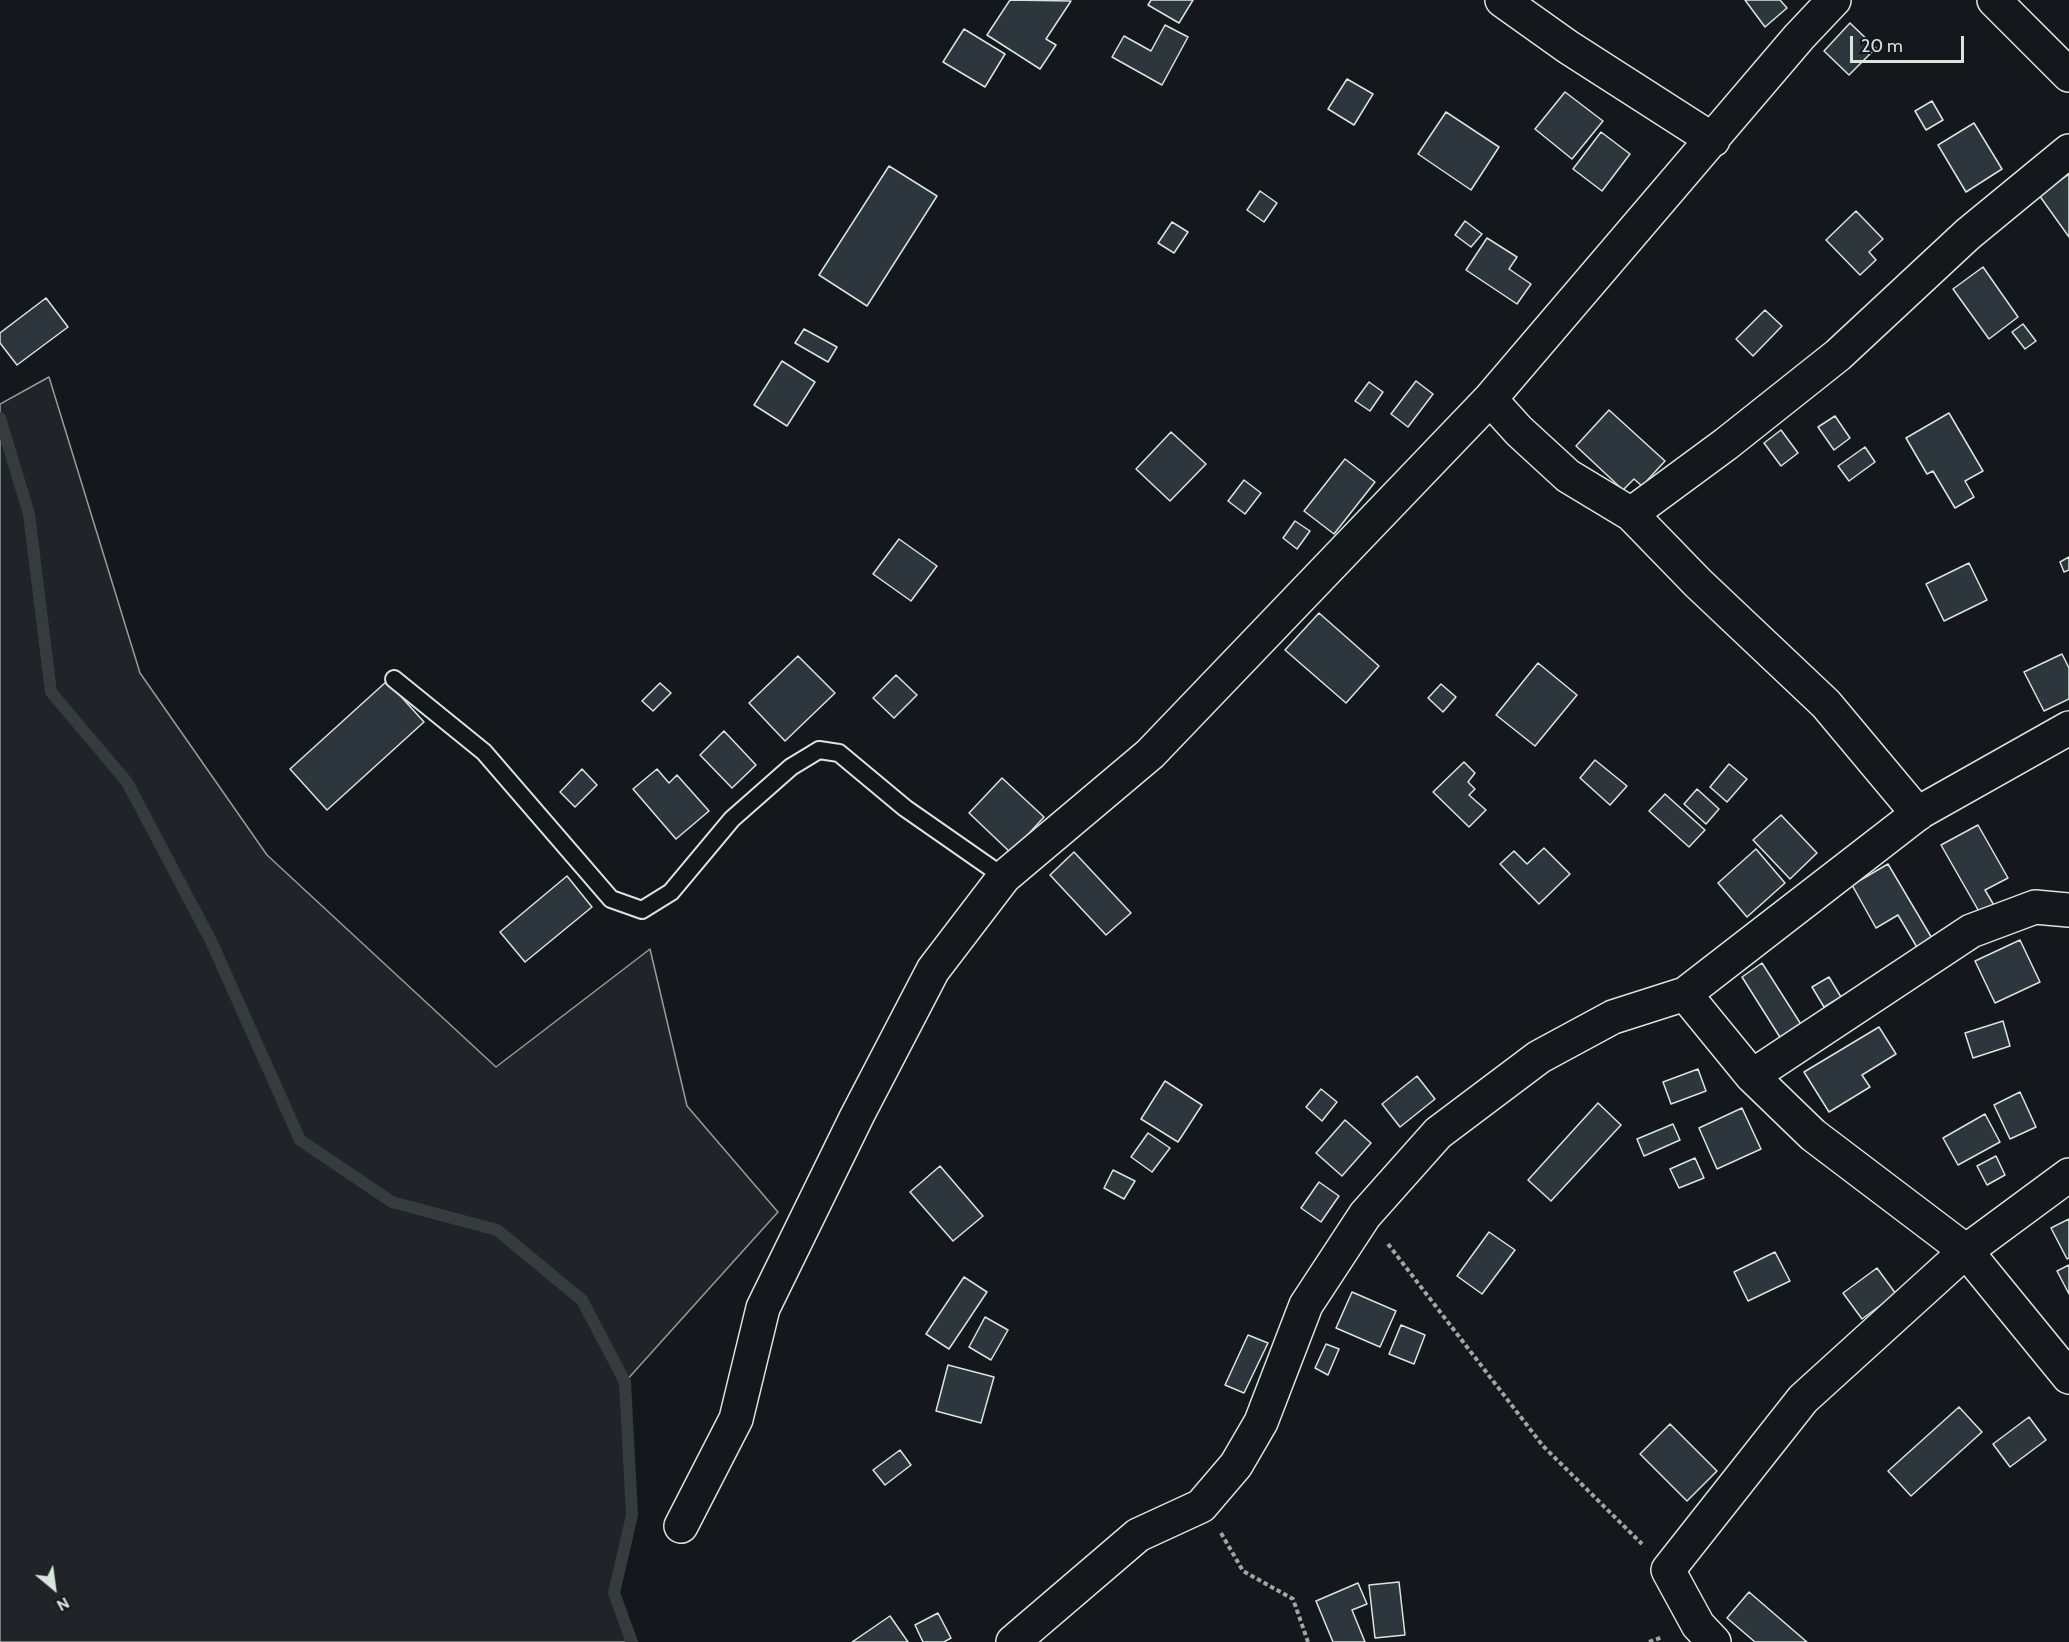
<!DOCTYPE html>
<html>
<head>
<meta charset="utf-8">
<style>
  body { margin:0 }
  #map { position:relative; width:2069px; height:1642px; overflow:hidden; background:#14181c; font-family:Cabin,sans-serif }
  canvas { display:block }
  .north { position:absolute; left:24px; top:1558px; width:60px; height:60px; -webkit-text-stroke:4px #14181c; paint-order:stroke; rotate:151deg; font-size:16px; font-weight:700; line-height:24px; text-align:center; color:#d8e6dc }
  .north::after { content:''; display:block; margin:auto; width:21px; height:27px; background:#d8e6dc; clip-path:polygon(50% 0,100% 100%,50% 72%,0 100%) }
  .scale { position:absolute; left:1850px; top:36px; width:114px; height:27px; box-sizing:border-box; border:3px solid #d8e6dc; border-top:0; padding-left:8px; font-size:18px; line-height:21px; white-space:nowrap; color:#d8e6dc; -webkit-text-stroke:4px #14181c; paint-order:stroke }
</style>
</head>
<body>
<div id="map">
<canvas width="2069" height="1642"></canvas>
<div class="north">N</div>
<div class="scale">20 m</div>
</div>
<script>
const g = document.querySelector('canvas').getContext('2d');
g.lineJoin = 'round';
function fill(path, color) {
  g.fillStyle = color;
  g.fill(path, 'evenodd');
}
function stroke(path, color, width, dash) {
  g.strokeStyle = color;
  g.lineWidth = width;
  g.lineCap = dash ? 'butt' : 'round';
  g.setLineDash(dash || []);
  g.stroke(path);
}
const green = new Path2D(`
  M 49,377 L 140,673 L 267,855 L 496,1067 L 650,949 L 687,1106 L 778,1212 L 625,1382 L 632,1515 L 614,1593 L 632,1642 L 0,1642 L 0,404 Z`);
fill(green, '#202428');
stroke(green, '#939e99', 1.5);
stroke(new Path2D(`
  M 0,418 L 29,514 L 51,692 L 127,782 L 211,941 L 300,1140 L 392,1202 L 497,1230 L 582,1300 L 625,1382 L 632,1515 L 614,1593 L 632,1642`), '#363b3e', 12);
const building = new Path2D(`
  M 1010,0 L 1071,1 L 1046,39 L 1056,45 L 1040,69 L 987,35 Z
  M 1151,0 L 1193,0 L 1179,23 L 1148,5 Z
  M 1745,0 L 1780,0 L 1787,8 L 1765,27 Z
  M 1850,23 L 1876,48 L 1849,75 L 1824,51 Z
  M 1165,25 L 1188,37 L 1162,85 L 1112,57 L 1124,36 L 1151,51 Z
  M 964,29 L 1005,54 L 985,87 L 943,62 Z
  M 1347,79 L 1373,94 L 1354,125 L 1328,109 Z
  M 1565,92 L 1603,121 L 1572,159 L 1535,129 Z
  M 1932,101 L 1943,120 L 1926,130 L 1915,111 Z
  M 1446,112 L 1499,147 L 1471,190 L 1418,154 Z
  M 1974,123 L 2002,169 L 1966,192 L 1938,145 Z
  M 1601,132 L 1630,154 L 1602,191 L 1573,169 Z
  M 889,166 L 937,196 L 867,306 L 819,275 Z
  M 2069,174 L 2069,237 L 2039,195 Z
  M 1260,191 L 1277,203 L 1264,222 L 1247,210 Z
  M 1856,211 L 1883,239 L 1869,252 L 1876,260 L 1860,275 L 1826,240 Z
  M 1465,221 L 1482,234 L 1471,247 L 1455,235 Z
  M 1172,222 L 1188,232 L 1174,253 L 1158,243 Z
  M 1487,238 L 1517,257 L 1509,269 L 1531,284 L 1517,304 L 1466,270 Z
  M 1983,267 L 2018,317 L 1989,339 L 1953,289 Z
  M 46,298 L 68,327 L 17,365 L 0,343 L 0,333 Z
  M 1765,310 L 1782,326 L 1753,356 L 1736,339 Z
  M 2023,324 L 2036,341 L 2025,349 L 2012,332 Z
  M 804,329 L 837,347 L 828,362 L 795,343 Z
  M 782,361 L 815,382 L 787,426 L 754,405 Z
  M 1416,381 L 1433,394 L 1408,427 L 1391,414 Z
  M 1369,382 L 1383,392 L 1370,411 L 1355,401 Z
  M 1609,410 L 1665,461 L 1642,486 L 1634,479 L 1623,490 L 1576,446 Z
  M 1949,413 L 1983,471 L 1965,481 L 1974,497 L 1955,508 L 1933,471 L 1927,474 L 1906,438 Z
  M 1835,416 L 1850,438 L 1834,450 L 1818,427 Z
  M 1781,430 L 1798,453 L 1781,466 L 1764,443 Z
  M 1171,432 L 1206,464 L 1170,501 L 1136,469 Z
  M 1865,447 L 1875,462 L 1849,481 L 1838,466 Z
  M 1345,459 L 1375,482 L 1334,534 L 1304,511 Z
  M 1244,480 L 1261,493 L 1245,514 L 1228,501 Z
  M 1295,521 L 1310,531 L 1297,549 L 1283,538 Z
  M 899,539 L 937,566 L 911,601 L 873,574 Z
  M 2069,557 L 2069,570 L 2064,572 L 2060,562 Z
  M 1969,563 L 1987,600 L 1944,621 L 1926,584 Z
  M 1319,613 L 1379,666 L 1346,703 L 1285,650 Z
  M 2062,654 L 2069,668 L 2069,699 L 2044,711 L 2024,672 Z
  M 798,656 L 835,693 L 785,741 L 749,703 Z
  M 1538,663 L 1577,695 L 1535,746 L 1496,715 Z
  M 896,675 L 917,695 L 894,718 L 873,698 Z
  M 387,681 L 424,722 L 327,810 L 290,769 Z
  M 660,683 L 671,693 L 653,711 L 642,701 Z
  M 1441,684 L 1456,697 L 1443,712 L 1428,698 Z
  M 724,731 L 756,765 L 732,788 L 700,755 Z
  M 1595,760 L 1627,786 L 1610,805 L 1580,778 Z
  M 1464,762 L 1475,773 L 1468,782 L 1475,789 L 1469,795 L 1486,810 L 1469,827 L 1433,792 Z
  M 1729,764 L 1747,779 L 1727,802 L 1710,787 Z
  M 582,769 L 597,785 L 575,807 L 560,792 Z
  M 657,769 L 669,783 L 677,775 L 709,811 L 676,839 L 633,789 Z
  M 1002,778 L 1044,817 L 1011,853 L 969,813 Z
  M 1697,789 L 1719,809 L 1706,824 L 1684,804 Z
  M 1665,794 L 1705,830 L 1689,847 L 1649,811 Z
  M 1781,815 L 1817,853 L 1790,879 L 1753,840 Z
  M 1978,825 L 2008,878 L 1985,890 L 1995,907 L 1981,915 L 1941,845 Z
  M 1544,848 L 1570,874 L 1539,904 L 1500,864 L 1514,851 L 1527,864 Z
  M 1756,849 L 1785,883 L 1747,917 L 1718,883 Z
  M 1074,852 L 1131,913 L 1106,935 L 1050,875 Z
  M 1888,864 L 1933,940 L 1918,949 L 1898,915 L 1876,928 L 1852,885 Z
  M 567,876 L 592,907 L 525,962 L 500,932 Z
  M 2020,940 L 2040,982 L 1995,1003 L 1975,961 Z
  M 1762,963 L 1804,1029 L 1783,1042 L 1742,977 Z
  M 1829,977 L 1841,997 L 1824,1007 L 1812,987 Z
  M 2003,1021 L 2010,1046 L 1973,1058 L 1965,1033 Z
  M 1879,1027 L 1896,1054 L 1862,1075 L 1870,1087 L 1829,1112 L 1804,1072 Z
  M 1698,1069 L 1706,1091 L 1671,1104 L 1663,1082 Z
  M 1417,1076 L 1435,1099 L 1400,1127 L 1382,1104 Z
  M 1165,1081 L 1202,1105 L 1178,1142 L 1141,1119 Z
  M 1321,1089 L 1337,1102 L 1322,1121 L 1306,1107 Z
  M 2020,1092 L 2036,1127 L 2010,1139 L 1994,1105 Z
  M 1598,1103 L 1621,1125 L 1551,1201 L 1528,1180 Z
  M 1742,1108 L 1761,1149 L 1717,1169 L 1699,1128 Z
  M 1985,1114 L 2000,1142 L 1958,1165 L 1943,1138 Z
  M 1345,1120 L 1371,1143 L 1342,1176 L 1316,1153 Z
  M 1673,1124 L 1680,1140 L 1644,1156 L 1637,1139 Z
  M 1148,1133 L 1170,1148 L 1152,1172 L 1131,1157 Z
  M 1996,1156 L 2005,1175 L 1987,1185 L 1977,1166 Z
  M 1695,1158 L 1704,1178 L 1679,1188 L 1670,1169 Z
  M 940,1166 L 983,1216 L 953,1241 L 910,1192 Z
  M 1113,1170 L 1135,1181 L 1124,1199 L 1104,1188 Z
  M 1319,1182 L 1339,1196 L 1321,1222 L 1301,1208 Z
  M 2069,1219 L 2069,1258 L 2067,1259 L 2051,1228 Z
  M 1489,1232 L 1515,1250 L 1482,1294 L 1457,1276 Z
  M 1775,1252 L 1790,1281 L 1748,1301 L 1734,1272 Z
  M 2069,1265 L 2069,1294 L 2057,1271 Z
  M 1877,1268 L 1896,1294 L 1862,1319 L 1843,1293 Z
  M 964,1277 L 987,1292 L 949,1349 L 926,1334 Z
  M 1352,1292 L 1396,1311 L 1380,1347 L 1336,1328 Z
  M 985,1317 L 1008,1330 L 991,1360 L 969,1347 Z
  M 1401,1325 L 1425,1335 L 1414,1364 L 1389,1354 Z
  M 1248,1335 L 1268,1343 L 1244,1393 L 1225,1385 Z
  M 1326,1344 L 1339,1349 L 1328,1375 L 1315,1368 Z
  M 948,1365 L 994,1377 L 981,1423 L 936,1411 Z
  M 1959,1407 L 1982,1432 L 1911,1496 L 1888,1471 Z
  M 2029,1417 L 2046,1440 L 2010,1467 L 1993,1444 Z
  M 1670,1424 L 1717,1471 L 1687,1501 L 1640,1454 Z
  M 900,1450 L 911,1465 L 885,1485 L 873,1470 Z
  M 1399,1582 L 1405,1635 L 1375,1638 L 1369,1585 Z
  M 1358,1583 L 1367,1604 L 1352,1610 L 1365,1642 L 1333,1642 L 1316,1601 Z
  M 1749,1592 L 1807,1642 L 1755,1642 L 1727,1618 Z
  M 938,1613 L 951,1638 L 944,1642 L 923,1642 L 915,1625 Z
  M 890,1616 L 908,1642 L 852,1642 Z`);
fill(building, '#2c363c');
stroke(building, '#d8e6dc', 1.5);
const lane = new Path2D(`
  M 394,679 L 484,752 L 611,899 L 642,910 L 671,892 L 732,819 L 791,767 L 819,750 L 839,753 L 905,808 L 1004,877`);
const street = new Path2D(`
  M 1502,0 L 1568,47 L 1713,140
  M 1994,0 L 2069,75
  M 1490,399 L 1519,431 L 1568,476 L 1631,514 L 1698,583 L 1826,704 L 1918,814
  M 1631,514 L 1726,444 L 1838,355 L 1968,234 L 2069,151
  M 1685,994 L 1752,1076 L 1813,1135 L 1966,1251 L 2069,1377
  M 1752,1076 L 1971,931 L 2035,907 L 2069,910
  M 681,1526 L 736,1419 L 763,1308 L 857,1116 L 933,970 L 1004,877 L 1150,754 L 1490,399 L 1799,37 L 1834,0
  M 1013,1642 L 1138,1535 L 1201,1506 L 1236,1465 L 1261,1422 L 1306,1305 L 1365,1215 L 1438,1133 L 1539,1057 L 1613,1017 L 1685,994 L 1920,812 L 2069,728
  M 1714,1642 L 1698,1625 L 1668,1570 L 1803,1399 L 1966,1251 L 2069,1175`);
stroke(lane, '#d8e6dc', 20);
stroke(street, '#d8e6dc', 36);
stroke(new Path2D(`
  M 1388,1244 L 1543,1446 L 1642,1544
  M 1221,1533 L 1243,1571 L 1293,1599 L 1308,1642
  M 1649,1642 L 1663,1637`), '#9da8a2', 4, [4.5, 3]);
stroke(lane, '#14181c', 16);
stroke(street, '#14181c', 33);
</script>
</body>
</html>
